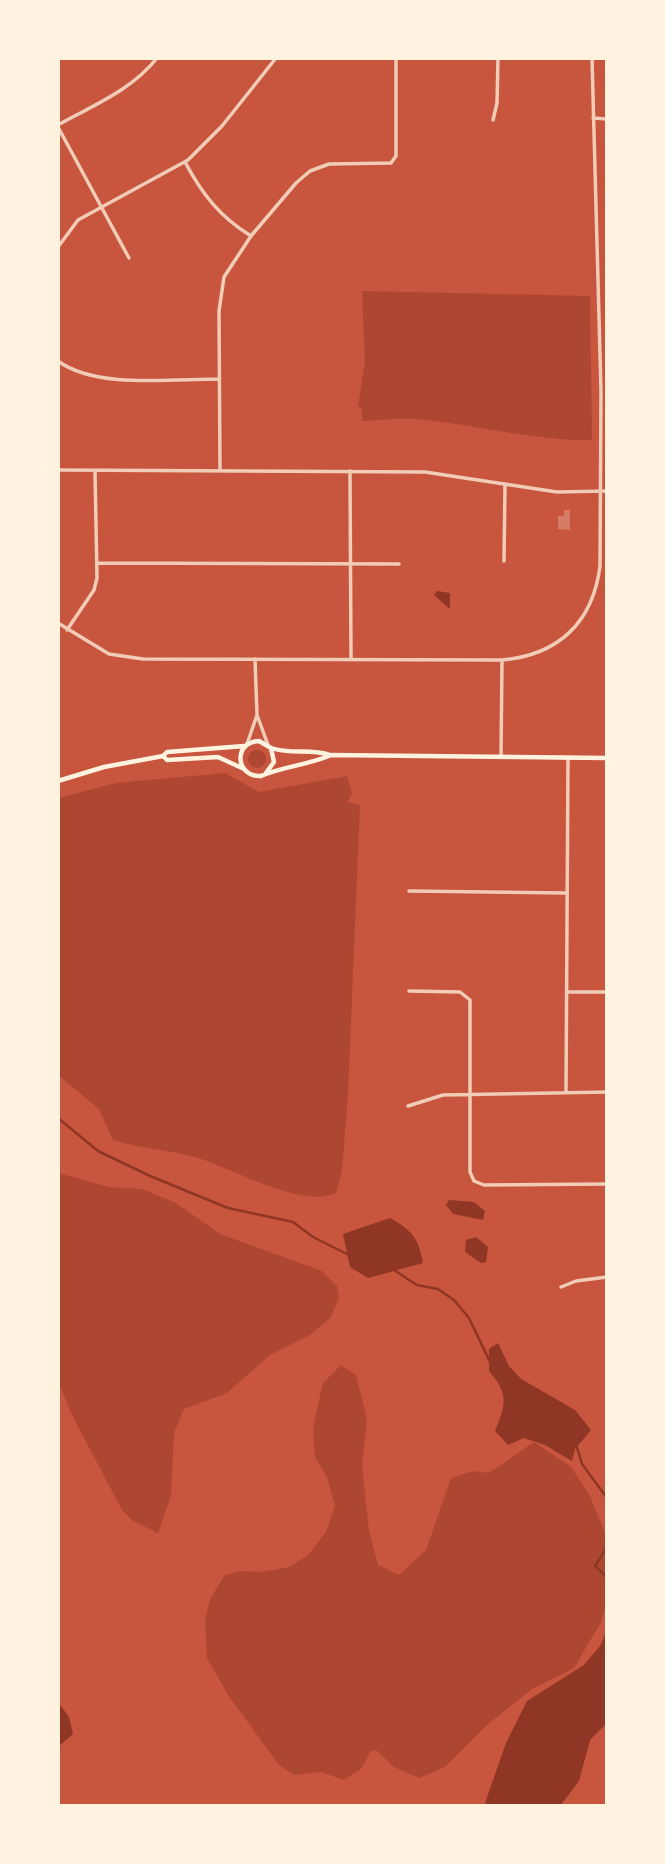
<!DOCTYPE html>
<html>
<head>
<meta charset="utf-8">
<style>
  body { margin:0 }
  #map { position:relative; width:665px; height:1864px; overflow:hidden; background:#c8553d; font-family:"Source Sans 3",sans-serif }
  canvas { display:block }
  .frame { position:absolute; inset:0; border:60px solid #fff3e0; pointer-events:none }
</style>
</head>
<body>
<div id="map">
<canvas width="665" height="1864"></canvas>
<div class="frame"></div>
</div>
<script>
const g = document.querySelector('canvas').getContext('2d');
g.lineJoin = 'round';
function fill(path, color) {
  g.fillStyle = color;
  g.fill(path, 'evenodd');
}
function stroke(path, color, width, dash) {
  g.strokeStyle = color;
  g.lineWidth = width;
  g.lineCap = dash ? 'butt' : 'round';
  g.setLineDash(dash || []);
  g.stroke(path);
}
fill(new Path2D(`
  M 362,291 L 590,296 L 592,440 C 538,441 481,426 426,420 C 405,417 383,420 362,421 L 362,409 L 358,406 L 365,362 Z
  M248 759a9 9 0 1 1 18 0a9 9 0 1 1-18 0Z
  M 225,773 L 259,792 L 347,776 L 352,793 L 348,802 L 360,805 L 348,1094 L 342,1171 L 336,1193 C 298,1210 226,1163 187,1155 C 160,1149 140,1148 113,1140 L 99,1109 L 58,1075 L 58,798 L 116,783 Z
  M 58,1173 L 109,1187 L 142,1189 L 176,1203 L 220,1234 L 322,1271 L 337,1286 L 339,1297 L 331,1317 L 310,1335 L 270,1355 L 227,1393 L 184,1409 L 174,1433 L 171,1496 L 158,1533 L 133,1521 L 122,1510 L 73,1417 L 58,1382 Z
  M 341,1365 L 356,1375 L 367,1419 L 362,1465 L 369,1531 L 378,1565 L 399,1575 L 426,1550 L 451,1478 L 473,1471 L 489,1473 L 534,1442 L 571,1467 L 590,1496 L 607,1538 L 607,1602 L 601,1622 L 574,1668 L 532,1689 L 487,1725 L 445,1767 L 419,1778 L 394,1767 L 376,1750 L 371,1751 L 361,1769 L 344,1780 L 321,1772 L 294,1775 L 279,1765 L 228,1695 L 207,1658 L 205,1620 L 210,1599 L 224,1576 L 238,1571 L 262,1572 L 289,1567 L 308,1555 L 326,1532 L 335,1505 L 327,1477 L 315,1457 L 313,1428 L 323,1383 Z`), '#ae4732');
fill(new Path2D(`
  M 437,591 L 450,593 L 450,609 L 434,595 Z
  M 449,1200 L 474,1202 L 485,1211 L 483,1220 L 453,1214 L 446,1205 Z
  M 390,1218 C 412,1230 419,1239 423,1263 L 368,1278 L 350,1267 L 343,1234 Z
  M 476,1237 L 488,1247 L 486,1262 L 481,1263 L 465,1252 L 466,1240 Z
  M 498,1343 L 509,1366 L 521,1379 L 575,1410 L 591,1430 L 575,1449 L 572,1461 L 545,1445 L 524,1438 L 508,1445 L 495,1431 C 506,1405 509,1394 489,1371 L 489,1349 Z
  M 607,1630 L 607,1723 L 590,1740 L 579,1781 L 560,1806 L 484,1806 L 506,1743 L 527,1701 L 584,1665 L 600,1646 Z
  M 58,1702 L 69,1717 L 73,1734 L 58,1747 Z`), '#8f3625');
stroke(new Path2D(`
  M 58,1118 L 98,1151 L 150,1176 L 228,1208 L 293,1222 L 313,1237 L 349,1255
  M 394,1270 L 417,1285 L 438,1289 L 454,1300 L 469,1318 L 490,1362
  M 576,1444 L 582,1464 L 607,1498
  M 607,1547 L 595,1566 L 607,1577`), '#8f3625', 2.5);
fill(new Path2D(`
  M 564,510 L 570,510 L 570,530 L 558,529 L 558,516 L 564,516 Z`), '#d67c66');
stroke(new Path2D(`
  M 593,118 L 607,119
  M 493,120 L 497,103 L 498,58
  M 58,125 C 92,106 132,90 157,58
  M 58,127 L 129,258
  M 185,162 C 202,194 220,217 251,236
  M 58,247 L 78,220 L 188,160 L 222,126 L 276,58
  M 58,361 C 96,389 171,379 219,379
  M 58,470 L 425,472 L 557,492 L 607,491
  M 220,471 L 219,311 L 224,277 L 251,236 L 296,183 L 310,171 L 329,164 L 391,163 L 396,156 L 396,58
  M 350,471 L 351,657
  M 504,561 L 505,484
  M 97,563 L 399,564
  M 58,623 L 109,654 L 143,659 L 502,660 C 559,655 593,622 600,566 L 601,391 L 592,58
  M 67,630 L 94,590 L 97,578 L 95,471
  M 255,659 L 257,715 L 268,745
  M 247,744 L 257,715
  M 501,756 L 502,660
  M 409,891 L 567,893
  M 409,991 L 460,992 L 470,1000 L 470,1172 L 474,1181 L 484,1185 L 607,1184
  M 567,992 L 607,992
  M 566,1092 L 568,758
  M 408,1106 L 443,1095 L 607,1092
  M 561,1287 L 576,1281 L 607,1277`), '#f1ccb7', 3.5);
stroke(new Path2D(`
  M 271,748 C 291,755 311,748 330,755
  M 163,756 L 167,760 L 218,757 L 242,768
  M 266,773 L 274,762 L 271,748 L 259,741 C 233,742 235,777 261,776 C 284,766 309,765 331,755 L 607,758
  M 58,781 L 104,767 L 163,756 L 167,752 L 244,746`), '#fff3e0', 4.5);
</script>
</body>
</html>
